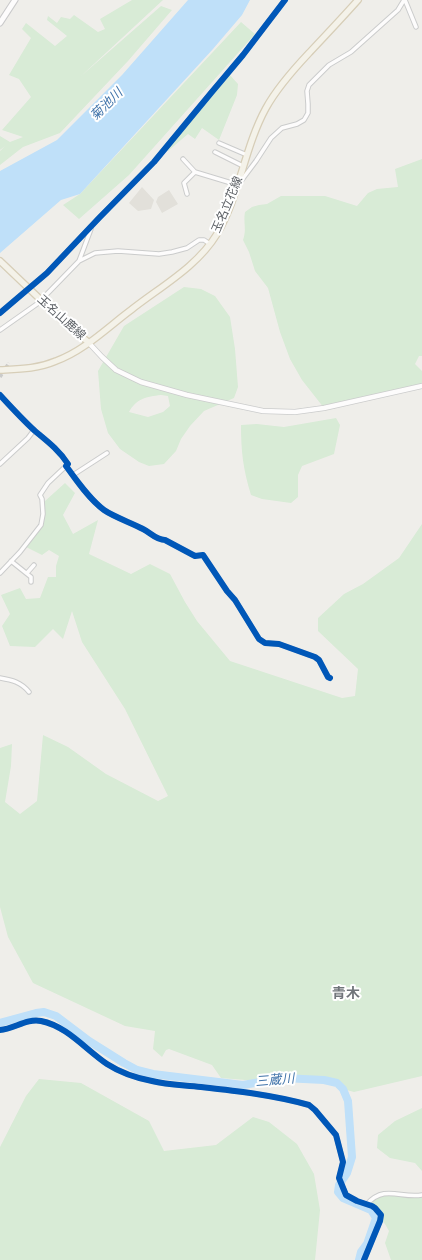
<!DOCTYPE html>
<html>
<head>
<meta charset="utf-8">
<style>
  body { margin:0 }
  canvas { display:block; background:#efeeea }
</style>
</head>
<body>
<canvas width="422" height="1260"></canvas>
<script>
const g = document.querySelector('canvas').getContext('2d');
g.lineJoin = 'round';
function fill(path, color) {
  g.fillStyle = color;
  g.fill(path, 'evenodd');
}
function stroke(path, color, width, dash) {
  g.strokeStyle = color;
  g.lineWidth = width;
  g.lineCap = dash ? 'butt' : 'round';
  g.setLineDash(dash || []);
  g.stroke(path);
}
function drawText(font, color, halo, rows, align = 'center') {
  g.font = font + ' "Sofia Sans Condensed","Noto Sans JP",sans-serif';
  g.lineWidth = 4;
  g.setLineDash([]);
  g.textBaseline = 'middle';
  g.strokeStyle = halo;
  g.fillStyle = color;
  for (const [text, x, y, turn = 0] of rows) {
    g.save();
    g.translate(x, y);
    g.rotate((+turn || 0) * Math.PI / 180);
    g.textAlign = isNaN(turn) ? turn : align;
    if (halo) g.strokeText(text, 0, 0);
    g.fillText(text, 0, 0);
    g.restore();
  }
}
fill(new Path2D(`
  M 142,187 L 154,200 L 151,209 L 138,211 L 129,203 Z
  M 169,190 L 178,204 L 162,213 L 156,202 L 158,197 Z`), '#e2e0da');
fill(new Path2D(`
  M 132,0 L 163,0 L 80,77 L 161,6 L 172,10 L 128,61 L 60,133 L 23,147 L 0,165 L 0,151 L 5,146 L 0,150 L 0,136 L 10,142 L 23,137 L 2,130 L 31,97 L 19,79 L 9,75 L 31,38 L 22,29 L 26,23 L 55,46 L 67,36 L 47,20 L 48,16 L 57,23 L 61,17 L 70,19 L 74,15 L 98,32 L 105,29 L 100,19 Z
  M 241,22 L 255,34 L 129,175 L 79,219 L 63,205 L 80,194 Z
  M 229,74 L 238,84 L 237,95 L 219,140 L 202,128 L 195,139 L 188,134 L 168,151 L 165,150 Z
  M 422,159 L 422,356 L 419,356 L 415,364 L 422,371 L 422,386 L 324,408 L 302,380 L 290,359 L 280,332 L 268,288 L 255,271 L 249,252 L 243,240 C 247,230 243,222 245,212 L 252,207 L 259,205 L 267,204 L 281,196 L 325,196 L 357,206 L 368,193 L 377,189 L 398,187 L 395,169 Z
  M 184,287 L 201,289 L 215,296 L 230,317 L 235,349 L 238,387 L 234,398 L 204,411 L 190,426 L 181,439 L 176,451 L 164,464 L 149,466 L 139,462 L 120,449 L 108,433 L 101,409 L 98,371 L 124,326 ZM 161,395 L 168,396 L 170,406 L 163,412 L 148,417 L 129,412 C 137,398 146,397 161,395 Z
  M 336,418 L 340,425 L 334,454 L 302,466 L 298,475 L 298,497 L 291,503 L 262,499 L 251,495 C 243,469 241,451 241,425 L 257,424 L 284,427 Z
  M 65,483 L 75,493 L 63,515 L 73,534 L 98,520 L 89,554 L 131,574 L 150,564 L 170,574 L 185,602 L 197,621 L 230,661 L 342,698 L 355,696 L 358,669 L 318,631 L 318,618 L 344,594 L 363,584 L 399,558 L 422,524 L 422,1076 L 354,1092 L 343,1089 L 337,1083 L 324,1080 L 304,1077 L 278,1077 L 258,1081 L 221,1078 L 212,1065 L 169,1049 L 166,1050 L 162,1057 L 153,1049 L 155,1031 L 125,1026 L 33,983 L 8,937 L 0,907 L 0,748 L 12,744 L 11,766 L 5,802 L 20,814 L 37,801 L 43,735 L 68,747 L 106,774 L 158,801 L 168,796 L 125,709 L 82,642 L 72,611 L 63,639 L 53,629 L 35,647 L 10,646 L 2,626 L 10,614 L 1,595 L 20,588 L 26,599 L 40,598 L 48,577 L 56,577 L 56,566 L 59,556 L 49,550 L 42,555 L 26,547 L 44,524 L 45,501 Z
  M 39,1079 L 81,1083 L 149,1121 L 164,1151 L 216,1145 L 253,1117 L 269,1122 L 297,1144 L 314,1174 L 320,1210 L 315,1260 L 0,1260 L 0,1147 L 26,1096 Z
  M 422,1108 L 422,1171 L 415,1163 L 390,1158 L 377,1148 L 378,1135 L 395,1121 Z
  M 396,1193 L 422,1193 L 422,1260 L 391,1260 L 385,1243 L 389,1231 L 385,1224 L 367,1204 L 379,1194 Z`), '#d8ebd6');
fill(new Path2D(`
  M 188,0 L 250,0 L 242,15 L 213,49 L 80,194 L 61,200 L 0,253 L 0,171 L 57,140 L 122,75 Z`), '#bfe0f9');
stroke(new Path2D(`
  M 0,1023 L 36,1013 L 44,1012 L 56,1016 L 89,1041 L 124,1063 L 137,1070 L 153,1074 L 243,1085 L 283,1078 L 324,1080 L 337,1083 L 343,1089 L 348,1101 L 352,1157 L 347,1173 L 339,1185 L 338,1192 L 343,1198 L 371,1210 L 376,1218 L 367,1244 L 361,1252 L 359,1260`), '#bfe0f9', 8);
stroke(new Path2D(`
  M 37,304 L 46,295
  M 0,377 L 9,363`), '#cbcbca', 3.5, [3.5, 2]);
const minor = new Path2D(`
  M 405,0 L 416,27
  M 219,143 L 247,155
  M 215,152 L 243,166
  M 183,159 L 195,172
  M 187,194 L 184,183 L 195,172 L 238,185 L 256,161 L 271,138 L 282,128 L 297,124 L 304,120 L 308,113 L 308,104 L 307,91 L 309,85 L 329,65 L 351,52 L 398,10 L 404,0
  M 79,261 L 91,229
  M 46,295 L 79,261 L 95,253 L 118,251 L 159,254 L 172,252 L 187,248 L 199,240 L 204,240 L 210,244
  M 0,313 L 47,273 L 99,218 L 154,162 L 211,93 L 243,55 L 285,0
  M 0,330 L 37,304
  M 0,395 C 11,407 23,420 35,431 C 47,441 59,450 68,464 L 66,466 C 76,480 90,500 104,510 C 114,517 132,523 143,529 C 151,533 156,540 165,540 L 195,556 L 203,555 L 227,591 L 235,600 L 259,639 L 265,643 L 279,644 L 315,657 L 319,660 L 328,677 L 330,678
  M 0,464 L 28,438 L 34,430
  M 73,475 L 107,453
  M 11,561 L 31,577 L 31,582
  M 0,573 L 20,552 L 41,525 L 43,514 L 42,499 L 40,495 L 48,483 L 66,466
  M 27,573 L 34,565
  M 0,678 C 12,680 21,682 29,692
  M 0,1030 C 14,1029 27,1018 41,1021 C 67,1026 86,1050 107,1064 C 121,1073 136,1078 152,1081 C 168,1085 185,1085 201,1087 C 237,1091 273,1095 309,1105 L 315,1110 L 336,1135 L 343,1162 L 339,1178 L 346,1195 L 357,1201 L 372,1206 L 375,1208 L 381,1215 L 380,1221 L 364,1260
  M 367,1204 C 385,1184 401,1199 422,1195`);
const tertiary = new Path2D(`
  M 88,342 L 102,357 L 116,370 L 141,382 L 187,395 L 263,411 L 295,412 L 324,408 L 422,386`);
const secondary = new Path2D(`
  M 0,23 L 15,0`);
const primary = new Path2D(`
  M 0,261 L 63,321 L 88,342
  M 0,370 C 20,369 37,369 56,361 C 84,351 108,327 131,310 C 160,287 197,267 217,234 C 240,195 244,148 266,108 C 277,88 293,70 309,53 C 325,36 342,18 358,0`);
stroke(minor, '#cbcccc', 5.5);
stroke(tertiary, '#cbcccc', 6);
stroke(secondary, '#cacacb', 7);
stroke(primary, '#d7ceb8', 8);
stroke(minor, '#fdfcfc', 3.5);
stroke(tertiary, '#fdfcfc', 4.5);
stroke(secondary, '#fdfcfc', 5);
stroke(primary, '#f4f2e9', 5.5);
stroke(new Path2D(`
  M 0,313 L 47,273 L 99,218 L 154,162 L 211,93 L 243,55 L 285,0
  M 0,395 C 11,407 23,420 35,431 C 47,441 59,450 68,464 L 66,466 C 76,480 90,500 104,510 C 114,517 132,523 143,529 C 151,533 156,540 165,540 L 195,556 L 203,555 L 227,591 L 235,600 L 259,639 L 265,643 L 279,644 L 315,657 L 319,660 L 328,677 L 330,678
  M 0,1030 C 14,1029 27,1018 41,1021 C 67,1026 86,1050 107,1064 C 121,1073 136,1078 152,1081 C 168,1085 185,1085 201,1087 C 237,1091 273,1095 309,1105 L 315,1110 L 336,1135 L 343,1162 L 339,1178 L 346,1195 L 357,1201 L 372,1206 L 375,1208 L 381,1215 L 380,1221 L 364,1260`), '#0057b8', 6);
drawText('12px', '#5f6368', '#fff', [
  ["玉名立花線",228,205,-67],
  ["玉名山鹿線",61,318,42]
]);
drawText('italic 13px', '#4174aa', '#fff', [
  ["菊池川",107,105,-45],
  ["三蔵川",275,1081,-5]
]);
drawText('bold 14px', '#70757a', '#fff', [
  ["青木",346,994]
]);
</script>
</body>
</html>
